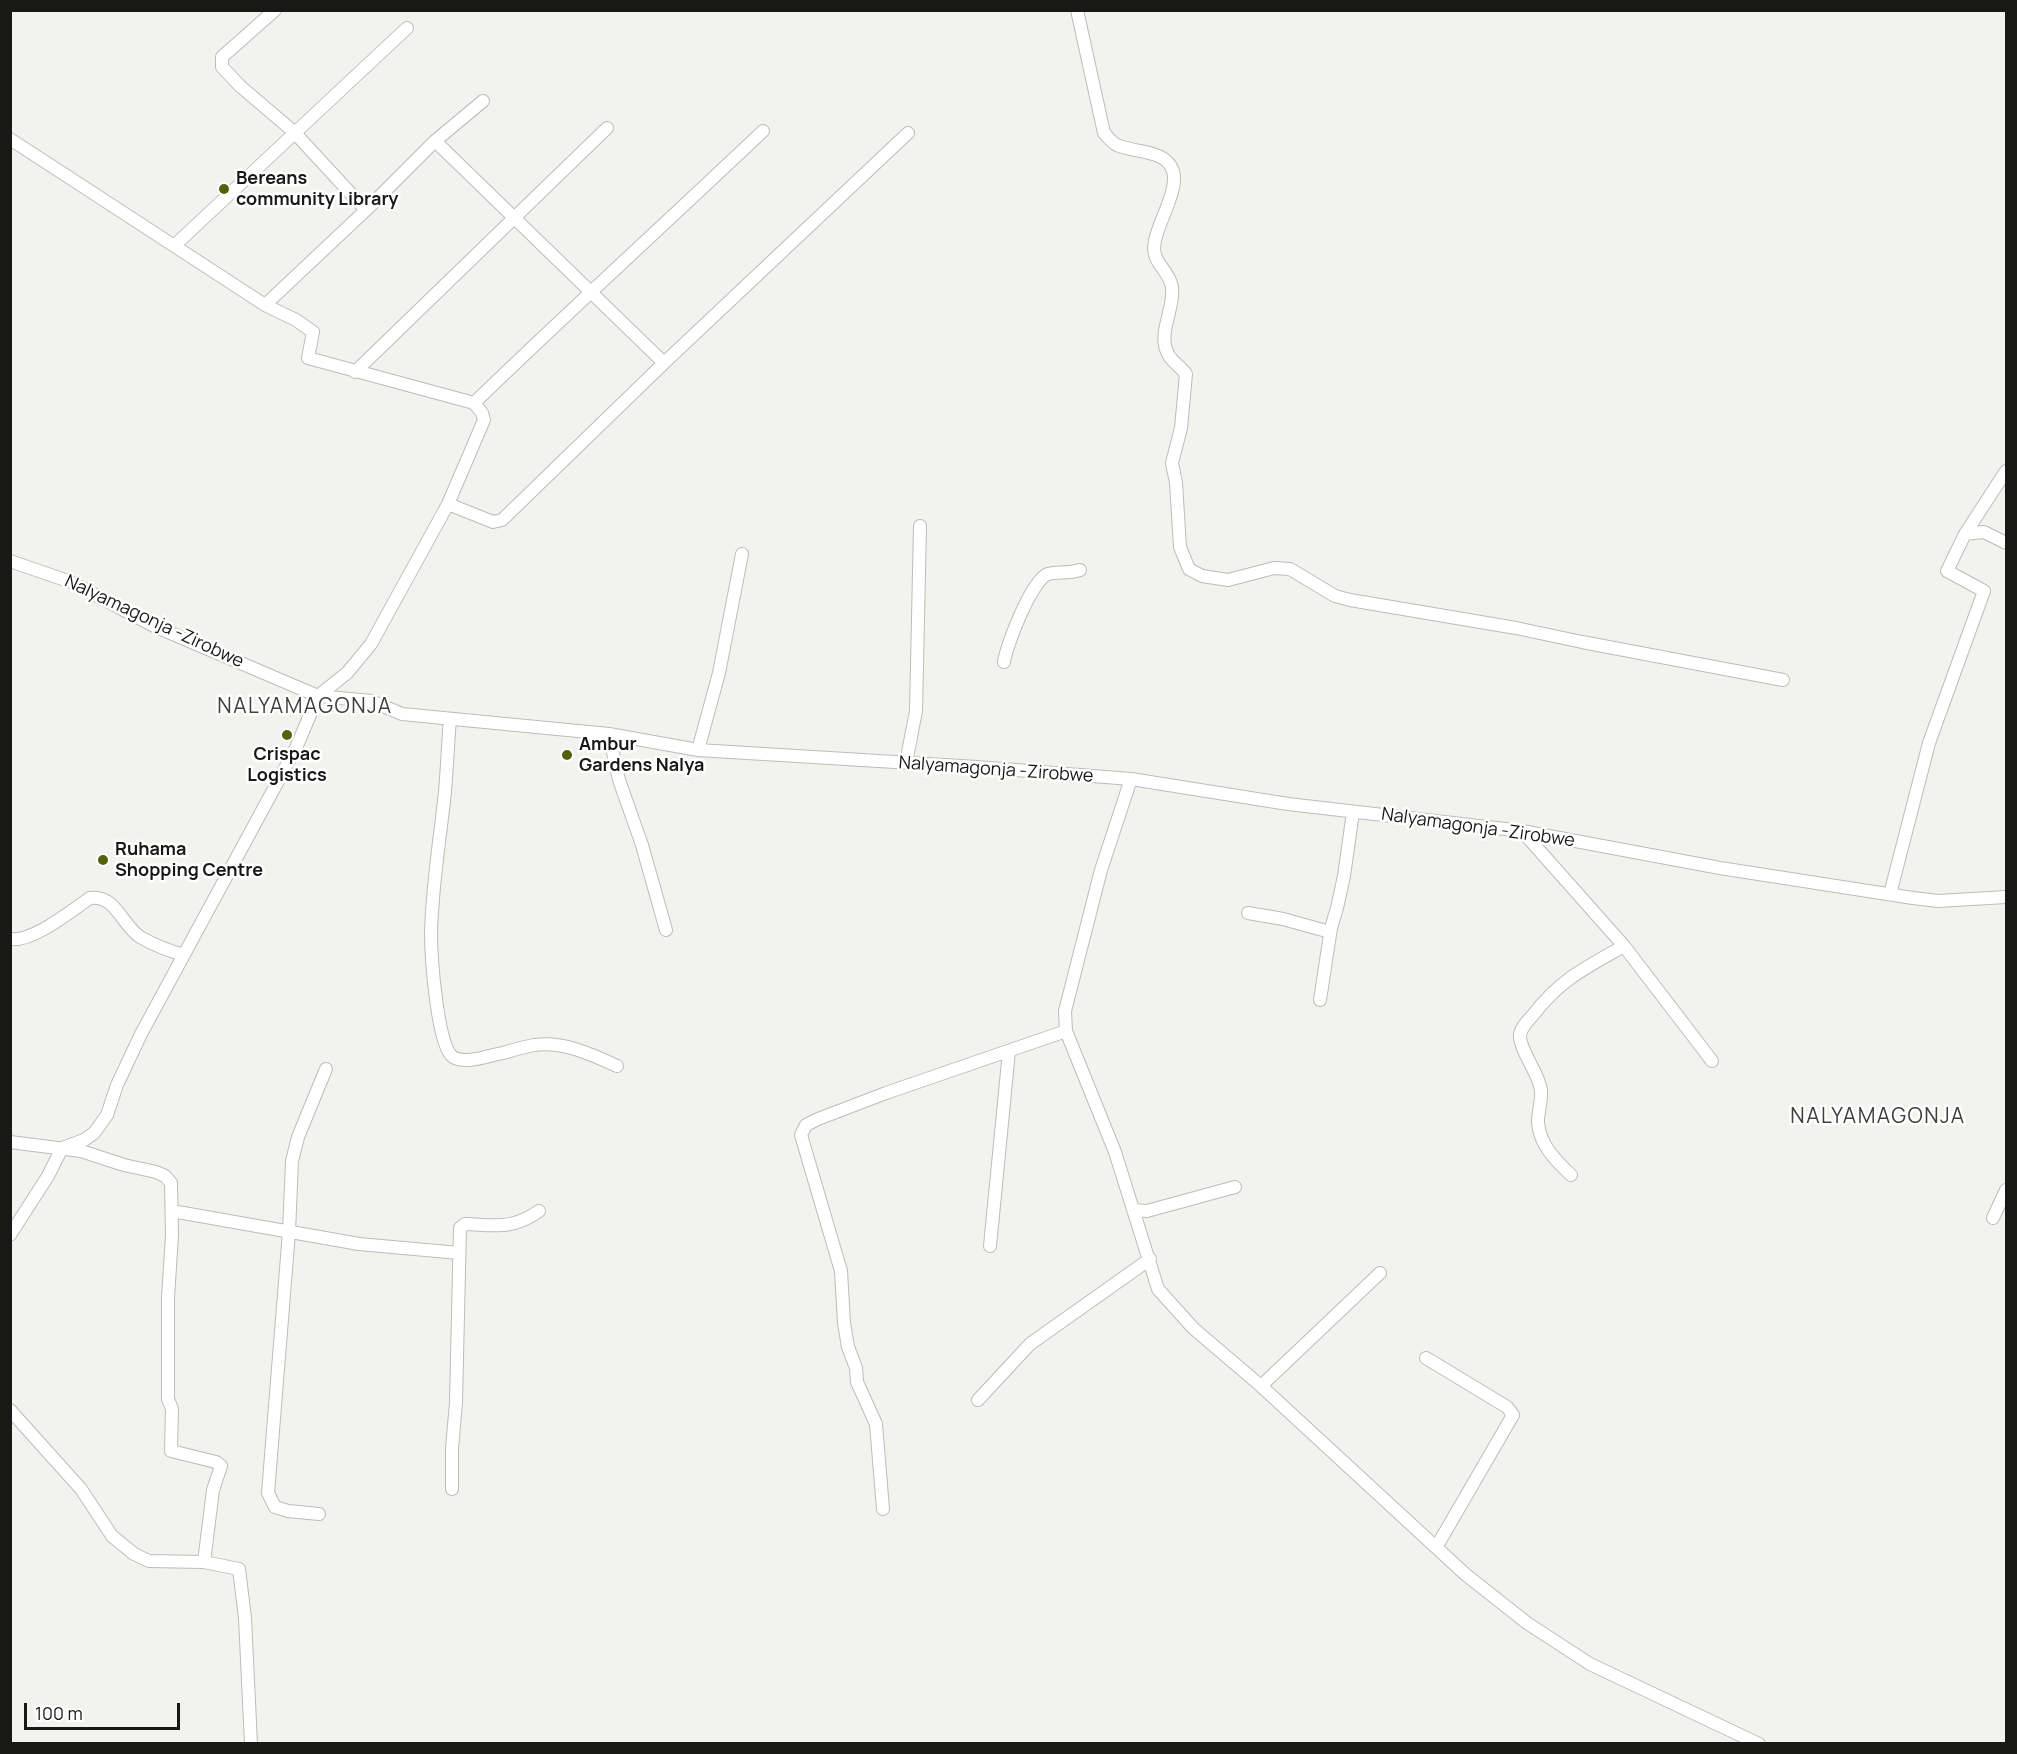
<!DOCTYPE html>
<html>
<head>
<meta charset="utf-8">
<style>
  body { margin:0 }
  #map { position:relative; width:2017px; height:1754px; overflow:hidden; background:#f2f3ef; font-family:Manrope,sans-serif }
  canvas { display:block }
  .frame { position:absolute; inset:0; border:12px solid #181917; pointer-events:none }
  .scale { position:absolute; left:24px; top:1703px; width:156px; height:27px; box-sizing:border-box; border:3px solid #181917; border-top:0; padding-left:8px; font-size:18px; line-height:21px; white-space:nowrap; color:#181917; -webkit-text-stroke:4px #fff; paint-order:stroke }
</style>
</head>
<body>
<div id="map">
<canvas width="2017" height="1754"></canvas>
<div class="frame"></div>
<div class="scale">100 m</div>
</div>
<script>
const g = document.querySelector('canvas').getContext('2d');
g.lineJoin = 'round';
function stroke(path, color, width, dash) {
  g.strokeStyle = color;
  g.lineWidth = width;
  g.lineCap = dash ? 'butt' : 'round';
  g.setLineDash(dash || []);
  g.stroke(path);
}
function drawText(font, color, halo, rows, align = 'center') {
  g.font = font + ' Manrope,sans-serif';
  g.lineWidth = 5;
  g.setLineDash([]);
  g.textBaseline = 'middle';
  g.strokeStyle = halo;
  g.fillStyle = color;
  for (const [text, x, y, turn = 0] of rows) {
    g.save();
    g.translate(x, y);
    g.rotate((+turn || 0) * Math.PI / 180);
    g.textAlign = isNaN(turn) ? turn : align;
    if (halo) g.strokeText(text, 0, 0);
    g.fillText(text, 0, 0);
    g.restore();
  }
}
const street = new Path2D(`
  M 275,10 L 222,57 L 222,67 L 240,86 L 294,132 L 366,210
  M 1077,10 L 1104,133 C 1108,137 1112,143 1117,145 C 1134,153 1166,149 1173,171 C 1179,190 1158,222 1155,241 C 1150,263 1169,269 1172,287 C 1175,309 1157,333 1168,354 C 1172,362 1181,367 1186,374 L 1181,428 L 1172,463 L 1176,483 L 1180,547 L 1189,569 L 1202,576 L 1228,580 L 1274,568 L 1290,569 L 1335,596 L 1350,600 L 1516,628 L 1582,642 L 1783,680
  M 10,139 L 265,305 L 296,320 L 313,332 L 308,358 L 474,403 L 482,413 L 484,420 L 448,504 L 371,644 L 347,673 L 318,696 L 296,748 L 141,1034 L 117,1085 L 107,1115 L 94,1133 L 84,1140 L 62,1148 L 48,1176 L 10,1235
  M 435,141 L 664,363
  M 175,245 L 407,28
  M 265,305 L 366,210 L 435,141 L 483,101
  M 355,372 L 607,128
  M 474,403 C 569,311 667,222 763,131
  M 448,504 L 493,522 L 502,520 L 664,363 L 908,133
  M 1965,534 L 2006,471
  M 10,561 L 71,582 L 154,626 L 318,696 L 371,701 L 402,714 L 609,734 L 698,750 L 977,767 L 1131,779 L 1288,804 L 1522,831 L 1720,868 L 1913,898 L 1938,901 L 2006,897
  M 1004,662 C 1006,646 1032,579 1048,574 C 1057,571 1068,574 1080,570
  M 450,719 C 448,743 447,768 445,792 C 440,839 432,886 431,933 C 431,954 437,1047 453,1057 C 466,1065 490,1055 503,1053 C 513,1050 524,1047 534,1045 C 563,1041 591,1054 617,1066
  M 609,734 L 619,780 L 642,845 L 666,930
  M 698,750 L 719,673 L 742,554
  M 906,763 L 916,711 L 920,526
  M 1131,779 L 1101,870 L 1065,1011 L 1066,1031 L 1115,1152 L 1158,1289 L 1193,1328 L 1261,1386 L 1465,1574 L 1527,1623 L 1590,1664 L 1759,1744
  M 1522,831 L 1624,946 L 1712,1061
  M 1890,894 L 1929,743 L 1984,591 L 1947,571 L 1965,534 L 1984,532 L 2006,543
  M 1248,913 L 1283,919 L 1330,932
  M 10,939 C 32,943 72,910 90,898 C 115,894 122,925 140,937 C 154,945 169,951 184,955
  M 1320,1000 L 1331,928 L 1337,908 L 1344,876 L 1353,812
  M 10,1142 L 81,1151 L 124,1165 L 156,1172 L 165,1176 L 171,1183 L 172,1235 L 168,1298 L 168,1399 L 172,1409 L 171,1451 L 216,1462 L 221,1466 L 213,1490 L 204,1562
  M 1571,1175 C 1556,1161 1539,1144 1538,1122 C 1538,1111 1542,1101 1541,1090 C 1538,1072 1523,1056 1520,1038 C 1519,1029 1527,1022 1533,1015 C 1561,979 1585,968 1624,946
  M 1134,1210 L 1147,1211 L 1235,1187
  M 172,1211 L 359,1244 L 459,1253
  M 1993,1218 L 2006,1190
  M 990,1246 L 1009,1051
  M 1426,1358 L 1507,1407 L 1513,1415 L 1437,1546
  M 1261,1386 L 1380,1273
  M 978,1400 L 1030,1344 L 1150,1259
  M 10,1410 L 81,1489 L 112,1536 L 134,1554 L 149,1561 L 204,1562 L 239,1569 L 245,1618 L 251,1744
  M 452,1489 L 452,1449 L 456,1402 L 460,1228 L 465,1224 C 496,1225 512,1230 539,1211
  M 883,1509 L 876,1424 L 857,1382 L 856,1368 L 848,1347 L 844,1323 L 841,1271 L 801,1135 L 806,1125 L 818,1119 L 886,1093 L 1066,1031
  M 319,1514 L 288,1511 L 275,1507 L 268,1493 L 289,1232 L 292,1161 L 298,1137 L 326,1069`);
stroke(street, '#bcbdba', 14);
stroke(street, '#fff', 12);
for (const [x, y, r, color] of [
  [224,189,6,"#52630b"],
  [287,735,6,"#52630b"],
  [567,755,6,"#52630b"],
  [103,860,6,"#52630b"]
]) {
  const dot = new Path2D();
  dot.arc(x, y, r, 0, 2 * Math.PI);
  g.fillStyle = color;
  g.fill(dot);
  stroke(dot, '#fff', 2);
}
drawText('bold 18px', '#181917', '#fff', [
  ["Bereans",236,179],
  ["community Library",236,200],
  ["Ambur",579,745],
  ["Gardens Nalya",579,766],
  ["Crispac",287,755,"center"],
  ["Logistics",287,776,"center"],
  ["Ruhama",115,850],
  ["Shopping Centre",115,871]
], 'left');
drawText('18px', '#181917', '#fff', [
  ["Nalyamagonja -Zirobwe",154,622,25],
  ["Nalyamagonja -Zirobwe",996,770,4],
  ["Nalyamagonja -Zirobwe",1478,828,8]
]);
g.letterSpacing = '1.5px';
drawText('21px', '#3f403e', '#fff', [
  ["NALYAMAGONJA",305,707],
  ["NALYAMAGONJA",1878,1117]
]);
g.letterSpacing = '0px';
</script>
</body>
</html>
